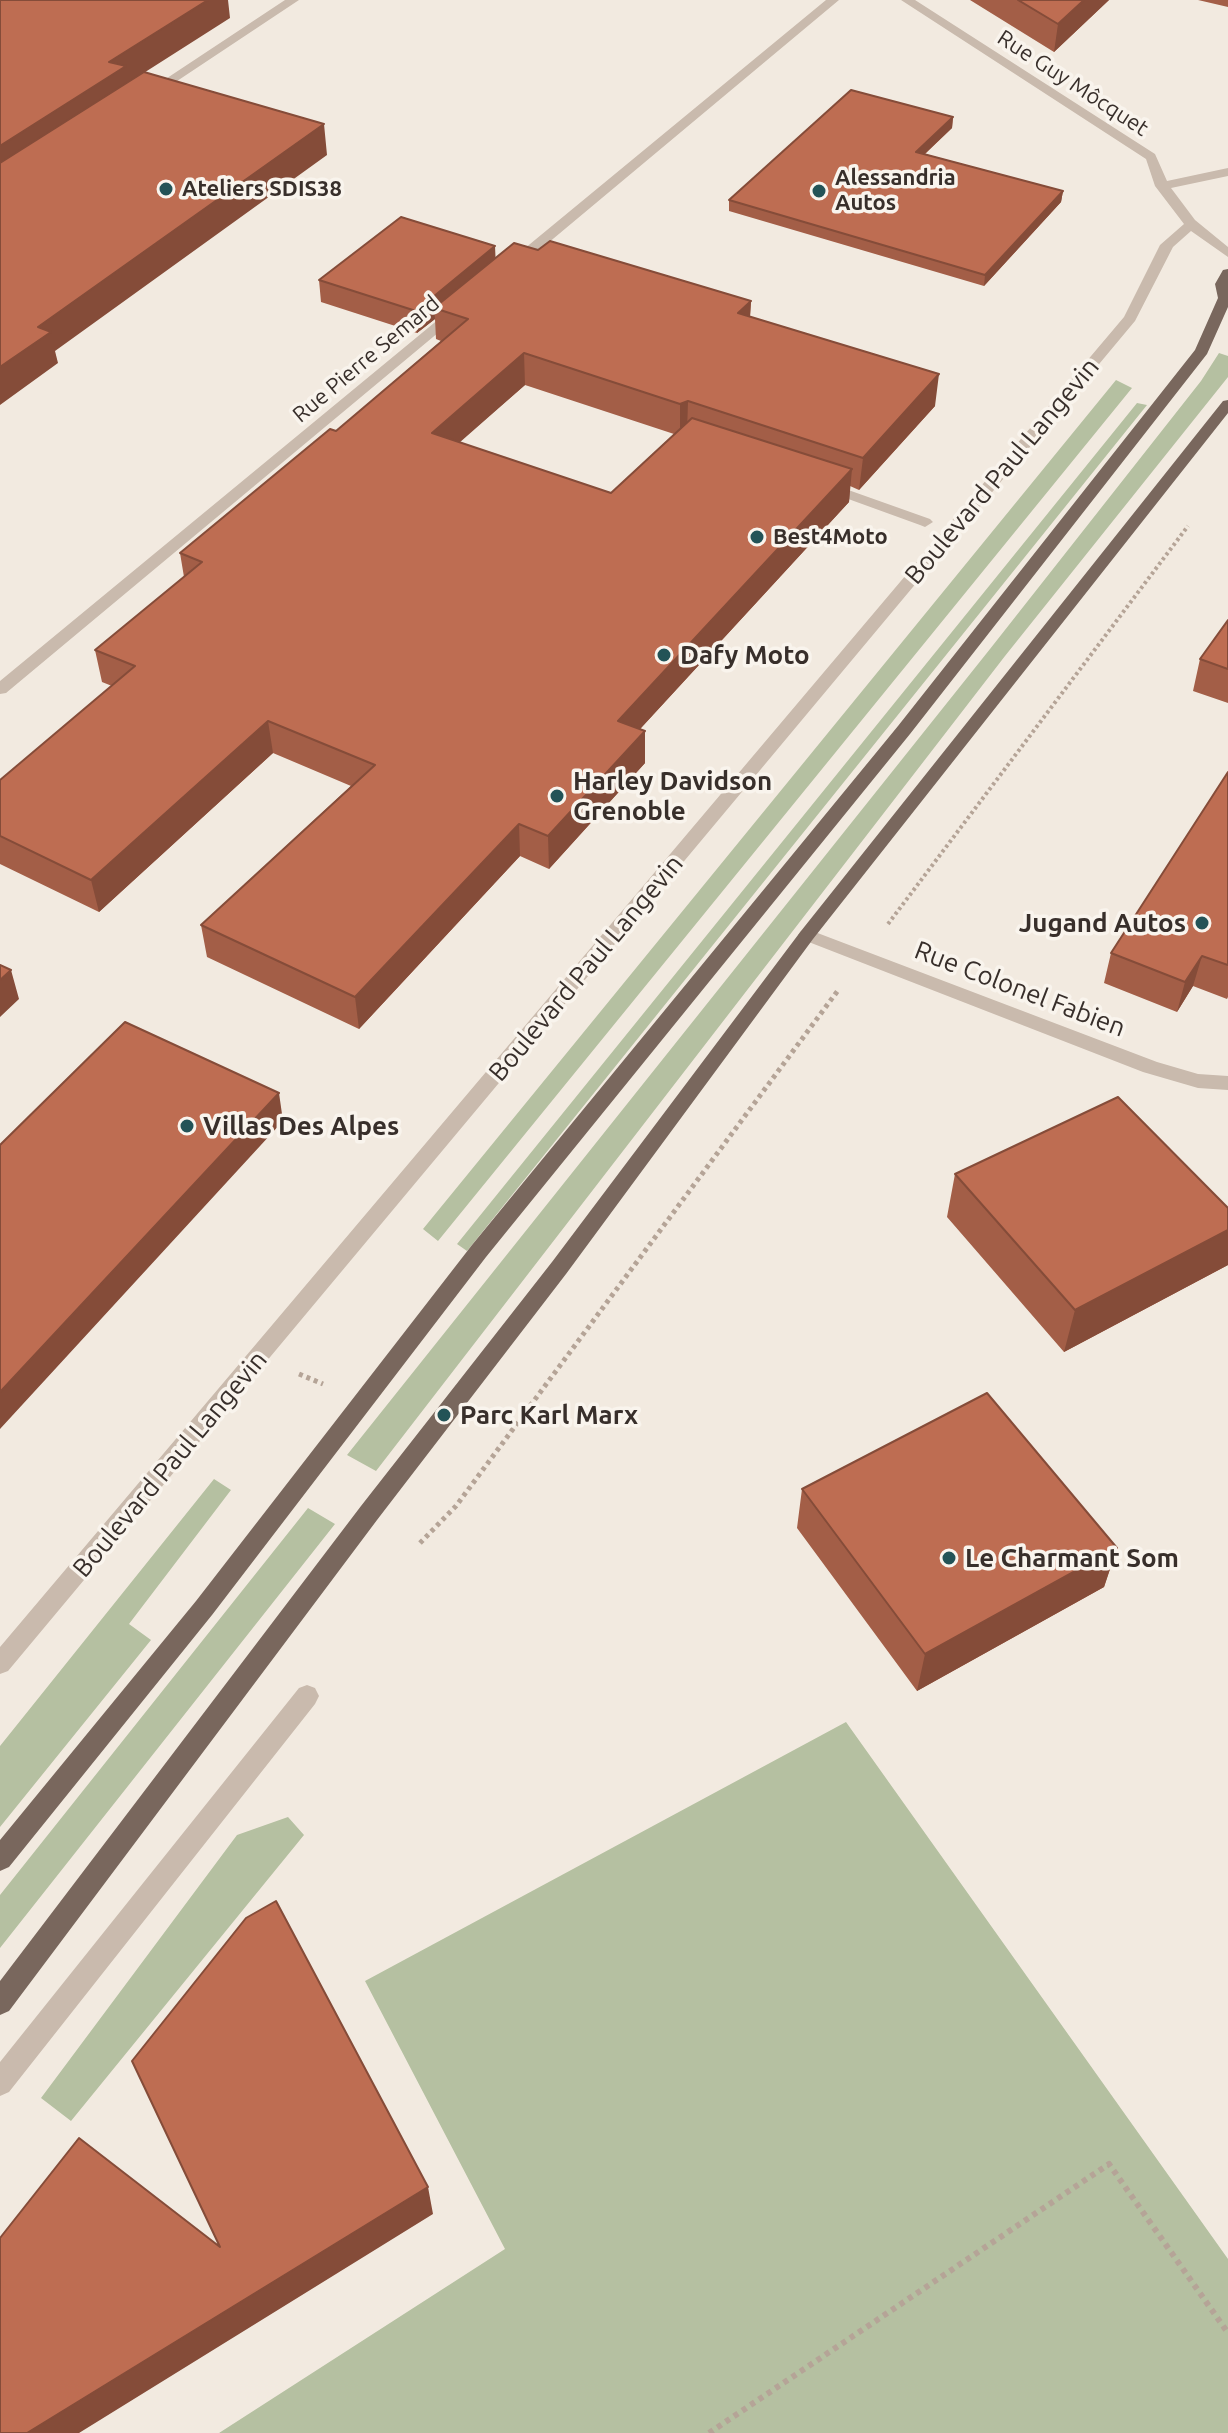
<!DOCTYPE html>
<html>
<head>
<meta charset="utf-8">
<style>
  body { margin:0 }
  canvas { display:block; background:#f2eae0 }
</style>
</head>
<body>
<canvas width="1228" height="2433"></canvas>
<script>
const g = document.querySelector('canvas').getContext('2d');
g.lineJoin = 'round';
function fill(path, color) {
  g.fillStyle = color;
  g.fill(path, 'evenodd');
}
function stroke(path, color, width, dash) {
  g.strokeStyle = color;
  g.lineWidth = width;
  g.lineCap = dash ? 'butt' : 'round';
  g.setLineDash(dash || []);
  g.stroke(path);
}
function drawText(font, color, halo, rows, align = 'center') {
  g.font = font + ' Ubuntu,sans-serif';
  g.lineWidth = 7;
  g.setLineDash([]);
  g.textBaseline = 'middle';
  g.strokeStyle = halo;
  g.fillStyle = color;
  for (const [text, x, y, turn = 0] of rows) {
    g.save();
    g.translate(x, y);
    g.rotate((+turn || 0) * Math.PI / 180);
    g.textAlign = isNaN(turn) ? turn : align;
    if (halo) g.strokeText(text, 0, 0);
    g.fillText(text, 0, 0);
    g.restore();
  }
}
fill(new Path2D(`
  M 1219,353 L 1228,356 L 1228,377 L 1005,656 L 376,1471 L 347,1455 L 990,649 L 1201,381 Z
  M 1116,380 L 1132,388 L 438,1241 L 423,1229 Z
  M 1137,403 L 1147,405 L 467,1251 L 457,1244 Z
  M 214,1479 L 231,1490 L 129,1624 L 151,1640 L 0,1827 L 0,1746 Z
  M 308,1508 L 335,1524 L 0,1948 L 0,1895 Z
  M 846,1722 L 1228,2259 L 1228,2433 L 219,2433 L 505,2249 L 365,1981 Z
  M 288,1817 L 304,1835 L 71,2121 L 41,2098 L 237,1835 Z`), '#b5c0a1');
stroke(new Path2D(`
  M 888,924 L 1188,526`), '#b5a497', 4, [3, 3]);
stroke(new Path2D(`
  M 299,1374 L 323,1384
  M 420,1543 L 456,1506 L 839,989`), '#b5a497', 5, [4, 4]);
stroke(new Path2D(`
  M 709,2433 L 1109,2164 L 1228,2333`), '#b5a497', 6, [5, 5]);
fill(new Path2D(`
  M 285,0 L 299,0 L 153,97 L 143,94 Z
  M 826,0 L 839,0 L 517,269 L 507,269 L 507,263 Z
  M 901,0 L 915,0 L 1155,154 L 1167,181 L 1228,168 L 1228,176 L 1171,188 L 1195,220 L 1228,247 L 1228,257 L 1191,231 L 1173,247 L 1135,321 L 8,1671 L 0,1674 L 0,1647 L 1124,317 L 1160,245 L 1184,224 L 1155,186 L 1146,159 Z
  M 451,309 L 463,312 L 6,693 L 0,694 L 0,681 Z
  M 823,481 L 930,519 L 933,522 L 925,527 L 920,525 L 818,488 L 818,482 Z
  M 807,929 L 1157,1062 L 1198,1074 L 1228,1076 L 1228,1090 L 1198,1088 L 1143,1072 L 801,939 L 798,935 L 801,931 Z
  M 307,1685 L 315,1688 L 319,1696 L 315,1704 L 9,2092 L 0,2096 L 0,2062 L 299,1688 Z`), '#c9baad');
fill(new Path2D(`
  M 1228,269 L 1228,307 L 1207,354 L 910,734 L 486,1257 L 212,1615 L 9,1867 L 0,1871 L 0,1840 L 196,1601 L 472,1245 L 898,726 L 1195,350 L 1218,298 L 1215,284 L 1223,270 Z
  M 1228,400 L 1228,413 L 813,939 L 566,1274 L 377,1520 L 9,2011 L 0,2015 L 0,1981 L 361,1506 L 552,1262 L 801,931 L 1223,401 Z`), '#79675d');
fill(new Path2D(`
  M 970,0 L 1109,0 L 1054,52 Z
  M 1198,0 L 1228,0 L 1228,7 Z
  M 953,117 L 952,128 L 925,154 L 1063,191 L 1061,202 L 984,286 L 729,211 L 729,200 Z
  M 538,250 L 751,301 L 750,317 L 935,406 L 859,490 L 850,486 L 849,502 L 640,729 L 645,731 L 645,763 L 549,869 L 520,856 L 359,1029 L 207,957 L 201,925 L 351,786 L 273,753 L 99,912 L 0,864 L 0,780 L 112,686 L 102,682 L 95,650 L 184,577 L 180,553 L 336,431 L 441,341 L 436,339 L 435,319 L 417,333 L 321,302 L 319,280 L 496,257 ZM 525,385 L 674,434 L 611,493 L 459,442 Z
  M 1228,620 L 1228,703 L 1193,691 L 1200,659 Z
  M 1228,772 L 1228,997 L 1227,999 L 1193,986 L 1177,1012 L 1104,983 L 1111,953 Z
  M 955,1174 L 1228,1265 L 1064,1352 L 947,1217 Z
  M 802,1489 L 1117,1548 L 1104,1587 L 917,1691 L 797,1528 Z`), '#a35e47');
fill(new Path2D(`
  M 208,0 L 228,0 L 230,18 L 128,83 L 0,181 L 0,146 L 109,62 Z
  M 1084,0 L 1109,0 L 1054,52 L 1058,24 Z
  M 953,117 L 952,128 L 915,163 L 916,152 Z
  M 324,124 L 327,155 L 55,351 L 58,363 L 0,405 L 0,367 L 38,327 Z
  M 1063,191 L 1061,202 L 984,286 L 985,275 Z
  M 495,246 L 496,268 L 434,308 L 435,319 L 417,333 L 416,311 Z
  M 751,301 L 749,332 L 738,313 Z
  M 524,353 L 525,385 L 434,465 L 432,433 Z
  M 939,374 L 935,406 L 859,490 L 863,458 Z
  M 688,401 L 687,433 L 680,436 L 680,404 Z
  M 852,469 L 849,502 L 618,753 L 618,721 Z
  M 268,721 L 273,753 L 99,912 L 91,880 Z
  M 645,731 L 645,763 L 549,869 L 548,836 Z
  M 519,824 L 520,856 L 359,1029 L 355,997 Z
  M 1202,956 L 1193,986 L 1177,1012 L 1185,982 Z
  M 11,970 L 19,999 L 0,1017 L 0,980 Z
  M 279,1093 L 283,1121 L 0,1429 L 0,1392 Z
  M 1228,1230 L 1228,1265 L 1064,1352 L 1075,1310 Z
  M 1117,1548 L 1104,1587 L 917,1691 L 925,1654 Z
  M 428,2187 L 433,2214 L 79,2433 L 27,2433 Z`), '#854c39');
const building = new Path2D(`
  M 0,0 L 208,0 L 109,62 L 126,66 L 0,146 Z
  M 1018,0 L 1084,0 L 1058,24 Z
  M 144,72 L 324,124 L 38,327 L 51,332 L 0,367 L 0,163 Z
  M 851,90 L 953,117 L 916,152 L 1063,191 L 985,275 L 729,200 Z
  M 401,217 L 495,246 L 416,311 L 319,280 Z
  M 550,241 L 751,301 L 738,313 L 939,374 L 863,458 L 688,401 L 680,404 L 524,353 L 432,433 L 611,493 L 692,418 L 852,469 L 618,721 L 645,731 L 548,836 L 519,824 L 355,997 L 201,925 L 375,765 L 268,721 L 91,880 L 0,836 L 0,780 L 135,666 L 95,650 L 202,562 L 180,553 L 330,429 L 336,431 L 468,319 L 434,308 L 514,243 L 538,250 Z
  M 1228,620 L 1228,669 L 1200,659 Z
  M 1228,772 L 1228,965 L 1202,956 L 1185,982 L 1111,953 Z
  M 0,965 L 11,970 L 0,980 Z
  M 125,1022 L 279,1093 L 0,1392 L 0,1145 Z
  M 1118,1097 L 1228,1208 L 1228,1230 L 1075,1310 L 955,1174 Z
  M 987,1393 L 1117,1548 L 925,1654 L 802,1489 Z
  M 276,1901 L 428,2187 L 27,2433 L 0,2433 L 0,2238 L 79,2138 L 220,2247 L 132,2061 L 246,1918 Z`);
fill(building, '#be6d52');
stroke(building, '#854c39', 2);
for (const [x, y, r, color] of [
  [166,189,8,"#235357"],
  [819,191,8,"#235357"],
  [757,537,8,"#235357"],
  [664,655,8,"#235357"],
  [557,796,8,"#235357"],
  [1202,923,8,"#235357"],
  [187,1126,8,"#235357"],
  [444,1415,8,"#235357"],
  [949,1558,8,"#235357"]
]) {
  const dot = new Path2D();
  dot.arc(x, y, r, 0, 2 * Math.PI);
  g.fillStyle = color;
  g.fill(dot);
  stroke(dot, '#f9f4ed', 3);
}
drawText('22px', '#382f2b', '#f9f4ed', [
  ["Rue Guy Môcquet",1073,83,33],
  ["Rue Pierre Semard",366,359,-40]
]);
drawText('bold 22px', '#382f2b', '#f9f4ed', [
  ["Alessandria",835,178],
  ["Autos",835,203],
  ["Ateliers SDIS38",182,189],
  ["Best4Moto",773,537]
], 'left');
drawText('26px', '#382f2b', '#f9f4ed', [
  ["Boulevard Paul Langevin",1002,471,-50],
  ["Boulevard Paul Langevin",586,968,-50],
  ["Rue Colonel Fabien",1020,989,21],
  ["Boulevard Paul Langevin",170,1464,-50]
]);
drawText('bold 26px', '#382f2b', '#f9f4ed', [
  ["Dafy Moto",680,655],
  ["Harley Davidson",573,781],
  ["Grenoble",573,811],
  ["Jugand Autos",1186,923,"right"],
  ["Villas Des Alpes",203,1126],
  ["Parc Karl Marx",460,1415],
  ["Le Charmant Som",965,1558]
], 'left');
</script>
</body>
</html>
